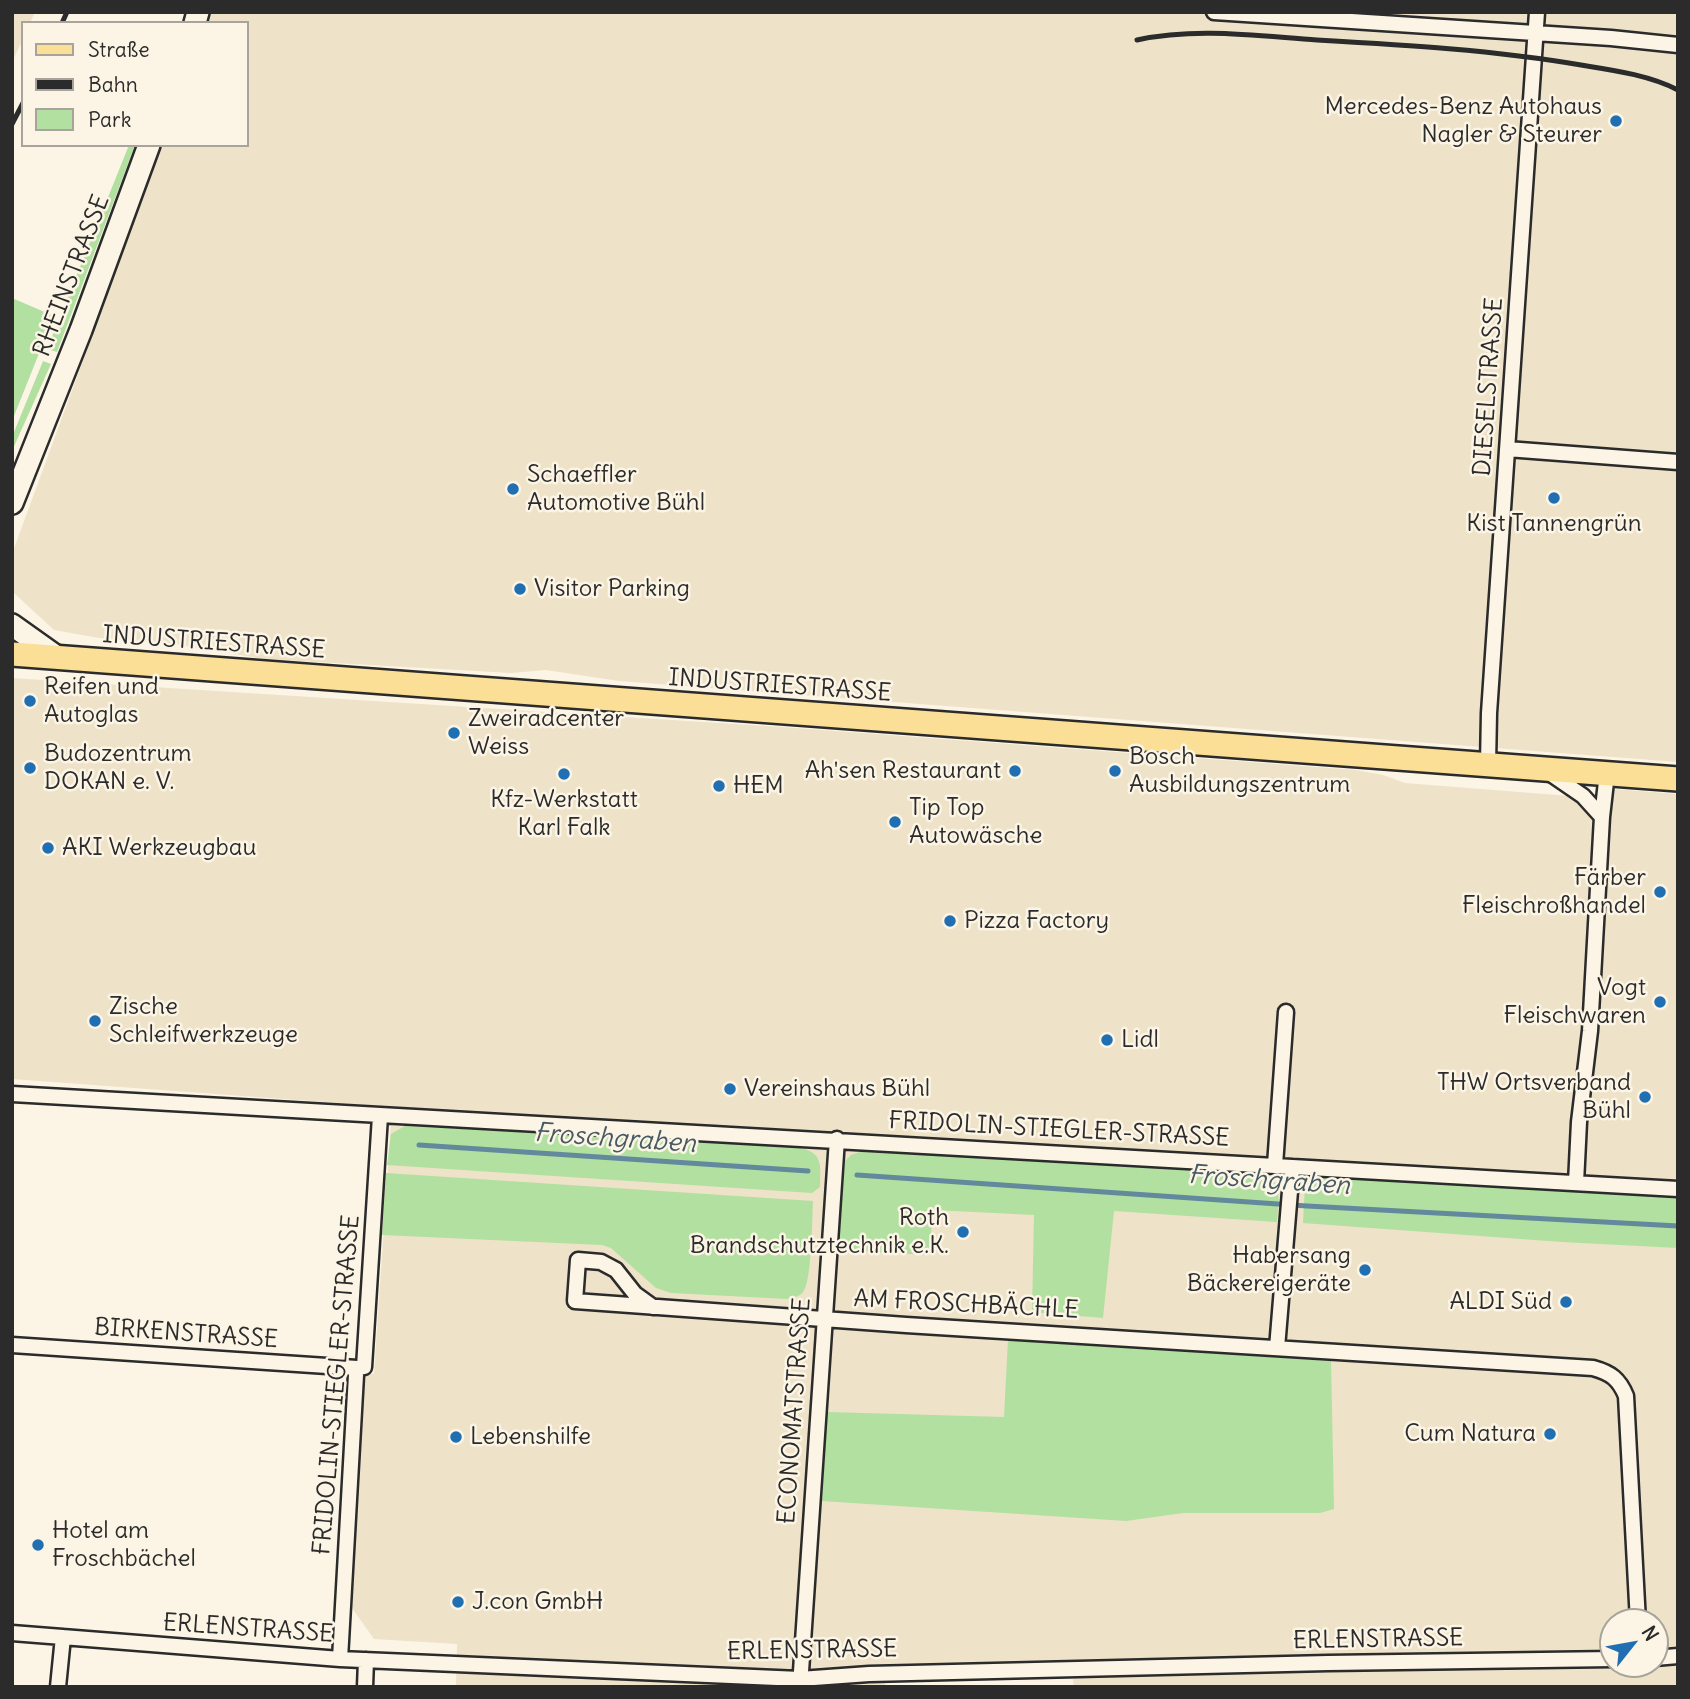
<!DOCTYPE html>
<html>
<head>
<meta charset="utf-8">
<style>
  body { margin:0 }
  #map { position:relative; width:1690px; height:1699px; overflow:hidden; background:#fcf5e5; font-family:Delius,sans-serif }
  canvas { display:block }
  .frame { position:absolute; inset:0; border:14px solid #2b2b2b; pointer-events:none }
  .legend { position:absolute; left:21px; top:21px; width:228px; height:126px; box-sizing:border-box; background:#fcf5e5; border:2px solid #a8a49b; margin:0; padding:9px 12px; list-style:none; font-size:21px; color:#2b2b2b }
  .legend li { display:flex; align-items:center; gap:14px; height:35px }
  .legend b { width:35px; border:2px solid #a8a49b }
  .north { position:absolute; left:1599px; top:1608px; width:70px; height:70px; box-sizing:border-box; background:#fcf5e5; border:2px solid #a8a49b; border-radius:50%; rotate:59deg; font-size:19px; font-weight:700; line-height:28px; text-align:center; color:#2b2b2b }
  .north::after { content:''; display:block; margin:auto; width:24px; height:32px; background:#1f6fb2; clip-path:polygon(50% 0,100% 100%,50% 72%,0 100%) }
</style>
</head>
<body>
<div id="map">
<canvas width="1690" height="1699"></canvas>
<div class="frame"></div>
<ul class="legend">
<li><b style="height:9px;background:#fbdf96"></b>Straße</li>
<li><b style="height:9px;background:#2b2b2b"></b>Bahn</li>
<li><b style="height:19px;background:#b1e0a0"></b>Park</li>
</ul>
<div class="north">N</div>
</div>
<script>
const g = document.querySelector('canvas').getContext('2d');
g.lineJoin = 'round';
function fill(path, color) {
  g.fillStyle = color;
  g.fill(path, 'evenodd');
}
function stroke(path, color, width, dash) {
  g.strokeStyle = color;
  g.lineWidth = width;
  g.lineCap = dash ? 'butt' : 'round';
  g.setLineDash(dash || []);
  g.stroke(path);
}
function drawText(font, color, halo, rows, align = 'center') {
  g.font = font + ' Delius,sans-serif';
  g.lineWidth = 5;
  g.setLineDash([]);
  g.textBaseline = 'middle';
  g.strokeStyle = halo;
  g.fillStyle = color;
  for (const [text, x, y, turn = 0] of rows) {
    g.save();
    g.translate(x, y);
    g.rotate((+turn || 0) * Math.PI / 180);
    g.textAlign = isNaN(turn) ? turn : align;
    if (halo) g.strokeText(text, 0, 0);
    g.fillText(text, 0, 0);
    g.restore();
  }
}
fill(new Path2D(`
  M 12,12 L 35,12 L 30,23 L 23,23 L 23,39 L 12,62 Z
  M 211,12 L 1678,12 L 1678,762 L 619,681 L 546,670 L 511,673 L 264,659 L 175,644 L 105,639 L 54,630 L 14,593 L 12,554 L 162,145 L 247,145 L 247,23 L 208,23 Z
  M 12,678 L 782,727 L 1356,770 L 1383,775 L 1405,783 L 1608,799 L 1613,789 L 1678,794 L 1678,1687 L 1074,1687 L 1073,1679 L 885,1681 L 885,1687 L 456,1687 L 457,1644 L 374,1639 L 352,1608 L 363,1373 L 374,1374 L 392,1107 L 12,1079 ZM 1613,1622 L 1655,1622 L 1655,1664 L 1613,1664 Z`), '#eee2c8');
fill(new Path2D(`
  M 129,145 L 135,145 L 57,352 L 47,349 Z
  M 12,298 L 54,316 L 12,421 Z
  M 43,361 L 51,364 L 12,451 L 12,437 Z
  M 405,1126 L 793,1146 C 822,1152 821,1159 820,1187 L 812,1193 L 387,1165 L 391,1134 Z
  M 868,1149 L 1264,1174 C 1284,1182 1278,1204 1277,1222 L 1114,1211 L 1103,1318 L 1032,1312 L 1034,1215 L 934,1210 L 928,1255 L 838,1250 L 845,1161 L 851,1155 Z
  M 386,1173 L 813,1201 C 812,1218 812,1281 803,1292 C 799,1297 793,1297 787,1299 L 671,1293 L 656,1288 L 611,1248 L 602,1245 L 382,1235 Z
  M 1321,1175 L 1678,1196 L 1678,1248 L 1562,1242 L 1303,1223 L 1305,1185 L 1314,1177 Z
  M 1008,1340 L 1331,1361 L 1334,1509 L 1320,1513 L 1183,1513 L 1126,1521 L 822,1501 L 827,1412 L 1004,1417 Z`), '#b1e0a0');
stroke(new Path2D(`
  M 419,1145 L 808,1171
  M 857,1175 L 1307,1206 L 1678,1226`), '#62899c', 5);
const street = new Path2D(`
  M 1214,12 L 1611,38 L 1678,45
  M 1507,449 L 1678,462
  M 1488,764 L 1489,713 L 1537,12
  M 1548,772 L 1583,796 L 1602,817
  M 12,1094 L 1678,1189
  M 1275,1165 L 1286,1012
  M 1576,1183 L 1579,1122 L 1590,1031 L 1602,817 L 1607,773
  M 653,1307 L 635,1294 L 616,1270 L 601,1262 L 578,1260 L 575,1301 L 906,1325 L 1593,1368 C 1611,1373 1619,1379 1626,1396 L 1638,1622
  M 12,1345 L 357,1368
  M 1277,1348 L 1292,1167
  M 12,1633 L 340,1659 L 800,1679 L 869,1674 L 1328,1663 L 1613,1659
  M 1655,1658 L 1678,1656
  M 340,1659 L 356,1375 L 357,1368 L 364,1367 L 380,1116
  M 800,1686 L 837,1139
  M 58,1687 L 63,1637
  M 365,1687 L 366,1660`);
const secondary = new Path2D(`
  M 195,23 L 198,12
  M 12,503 L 81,330 L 149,145
  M 12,625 L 57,657`);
const primary = new Path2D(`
  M 12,654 L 1678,779`);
stroke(street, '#2b2b2b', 19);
stroke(secondary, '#2b2b2b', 26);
stroke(primary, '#2b2b2b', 28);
stroke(street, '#fcf5e5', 14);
stroke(secondary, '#fcf5e5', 21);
stroke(primary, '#fbdf96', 23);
stroke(new Path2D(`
  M 62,23 L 67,12
  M 1137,40 C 1196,27 1258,36 1317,40 C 1405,45 1493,50 1581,65 C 1612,70 1649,75 1678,90
  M 12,124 L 23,103`), '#2b2b2b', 5);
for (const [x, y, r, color] of [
  [1616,121,7,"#1f6fb2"],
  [513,489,7,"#1f6fb2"],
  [1554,498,7,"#1f6fb2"],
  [520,589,7,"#1f6fb2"],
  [30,701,7,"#1f6fb2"],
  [454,733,7,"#1f6fb2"],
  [30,768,7,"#1f6fb2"],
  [1015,771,7,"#1f6fb2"],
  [1115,771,7,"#1f6fb2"],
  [564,774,7,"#1f6fb2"],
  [719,786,7,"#1f6fb2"],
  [895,822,7,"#1f6fb2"],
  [48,848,7,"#1f6fb2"],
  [1660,892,7,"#1f6fb2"],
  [950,921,7,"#1f6fb2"],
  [1660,1002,7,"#1f6fb2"],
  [95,1021,7,"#1f6fb2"],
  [1107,1040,7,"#1f6fb2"],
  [730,1089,7,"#1f6fb2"],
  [1645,1097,7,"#1f6fb2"],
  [963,1232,7,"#1f6fb2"],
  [1365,1270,7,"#1f6fb2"],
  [1566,1302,7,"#1f6fb2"],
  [1550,1434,7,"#1f6fb2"],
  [456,1437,7,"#1f6fb2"],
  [38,1545,7,"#1f6fb2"],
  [458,1602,7,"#1f6fb2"]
]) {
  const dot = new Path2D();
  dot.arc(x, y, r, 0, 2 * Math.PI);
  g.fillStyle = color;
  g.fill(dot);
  stroke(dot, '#fcf5e5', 2.5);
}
drawText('24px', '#2b2b2b', '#fcf5e5', [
  ["Mercedes-Benz Autohaus",1602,107,"right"],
  ["Nagler & Steurer",1602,135,"right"],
  ["Schaeffler",527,475],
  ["Automotive Bühl",527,503],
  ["Kist Tannengrün",1554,524,"center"],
  ["Visitor Parking",534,589],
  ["Reifen und",44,687],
  ["Autoglas",44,715],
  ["Zweiradcenter",468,719],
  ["Weiss",468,747],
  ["Budozentrum",44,754],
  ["DOKAN e. V.",44,782],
  ["Bosch",1129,757],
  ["Ausbildungszentrum",1129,785],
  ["Ah'sen Restaurant",1001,771,"right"],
  ["HEM",733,786],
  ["Kfz-Werkstatt",564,800,"center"],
  ["Karl Falk",564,828,"center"],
  ["Tip Top",909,808],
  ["Autowäsche",909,836],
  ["AKI Werkzeugbau",62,848],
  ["Färber",1646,878,"right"],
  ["Fleischroßhandel",1646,906,"right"],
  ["Pizza Factory",964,921],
  ["Vogt",1646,988,"right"],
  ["Fleischwaren",1646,1016,"right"],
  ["Zische",109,1007],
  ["Schleifwerkzeuge",109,1035],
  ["Lidl",1121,1040],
  ["THW Ortsverband",1631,1083,"right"],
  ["Bühl",1631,1111,"right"],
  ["Vereinshaus Bühl",744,1089],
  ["Roth",949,1218,"right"],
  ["Brandschutztechnik e.K.",949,1246,"right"],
  ["Habersang",1351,1256,"right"],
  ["Bäckereigeräte",1351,1284,"right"],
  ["ALDI Süd",1552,1302,"right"],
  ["Cum Natura",1536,1434,"right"],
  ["Lebenshilfe",470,1437],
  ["Hotel am",52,1531],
  ["Froschbächel",52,1559],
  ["J.con GmbH",472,1602]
], 'left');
drawText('24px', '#2b2b2b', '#fcf5e5', [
  ["RHEINSTRASSE",72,276,-69],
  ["DIESELSTRASSE",1489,387,-86],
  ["INDUSTRIESTRASSE",214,643,4],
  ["INDUSTRIESTRASSE",780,686,4],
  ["FRIDOLIN-STIEGLER-STRASSE",1059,1130,3],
  ["AM FROSCHBÄCHLE",966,1305,3],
  ["BIRKENSTRASSE",186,1334,4],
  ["FRIDOLIN-STIEGLER-STRASSE",337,1385,-85],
  ["ECONOMATSTRASSE",795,1411,-86],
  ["ERLENSTRASSE",248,1629,4],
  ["ERLENSTRASSE",1378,1640,-1],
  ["ERLENSTRASSE",812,1651,-1]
]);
drawText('italic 26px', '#475a63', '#fcf5e5', [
  ["Froschgraben",615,1139,4],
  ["Froschgraben",1269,1181,4]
]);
</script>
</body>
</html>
